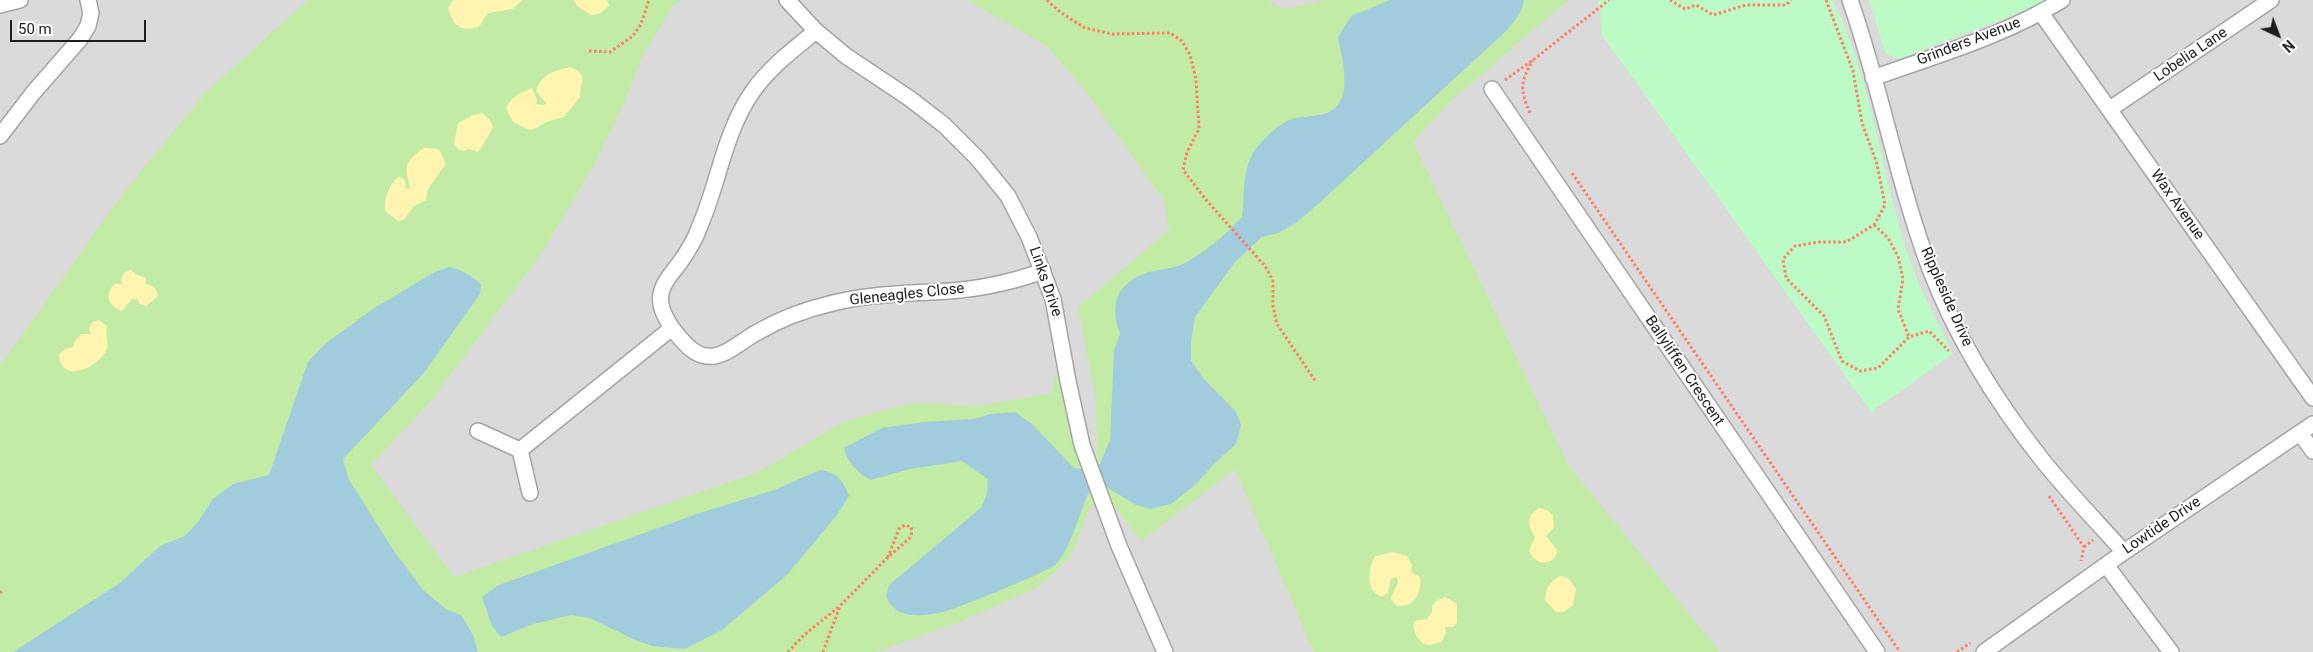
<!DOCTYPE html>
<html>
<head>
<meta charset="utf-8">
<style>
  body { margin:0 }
  #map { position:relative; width:2313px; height:652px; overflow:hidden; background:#efebe2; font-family:Roboto,sans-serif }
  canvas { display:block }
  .north { position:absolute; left:2253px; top:10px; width:50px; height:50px; -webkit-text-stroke:4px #fff; paint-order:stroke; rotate:137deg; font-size:14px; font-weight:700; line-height:20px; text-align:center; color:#1d1d1d }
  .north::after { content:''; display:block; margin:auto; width:18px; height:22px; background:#1d1d1d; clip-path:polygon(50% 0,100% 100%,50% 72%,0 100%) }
  .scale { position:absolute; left:10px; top:20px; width:136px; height:22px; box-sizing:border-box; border:2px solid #1d1d1d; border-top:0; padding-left:6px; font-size:15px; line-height:18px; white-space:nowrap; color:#1d1d1d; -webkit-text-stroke:4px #fff; paint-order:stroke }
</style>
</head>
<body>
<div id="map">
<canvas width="2313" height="652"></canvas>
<div class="north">N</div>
<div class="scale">50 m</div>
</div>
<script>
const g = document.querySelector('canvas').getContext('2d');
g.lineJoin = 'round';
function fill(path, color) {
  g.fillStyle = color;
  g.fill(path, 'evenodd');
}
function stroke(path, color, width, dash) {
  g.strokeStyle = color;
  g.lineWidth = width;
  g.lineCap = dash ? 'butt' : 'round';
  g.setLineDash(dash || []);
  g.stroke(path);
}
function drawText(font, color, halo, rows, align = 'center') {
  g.font = font + ' Roboto,sans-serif';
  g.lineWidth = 4;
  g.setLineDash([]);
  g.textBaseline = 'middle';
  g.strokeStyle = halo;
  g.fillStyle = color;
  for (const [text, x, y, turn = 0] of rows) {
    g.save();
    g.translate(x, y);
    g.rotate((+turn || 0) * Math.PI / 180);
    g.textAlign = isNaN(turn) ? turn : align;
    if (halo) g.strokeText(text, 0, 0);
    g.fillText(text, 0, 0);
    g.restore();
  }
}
fill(new Path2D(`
  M 0,0 L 2313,0 L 2313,652 L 0,652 Z`), '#dbdada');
fill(new Path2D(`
  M 308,0 L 680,0 L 672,7 L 645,51 L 621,109 L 593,167 L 541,254 L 430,402 L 371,465 L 454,577 L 756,473 L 843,422 L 910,403 L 979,406 L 1052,393 L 1056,371 L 1083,464 L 1097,457 L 1096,399 L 1078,307 L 1169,230 L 1164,200 L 1085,90 L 1047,46 L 967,0 L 1267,0 L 1284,9 L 1327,0 L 1568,0 L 1451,101 L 1413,142 L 1568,465 L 1720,652 L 1314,652 L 1235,469 L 1141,541 L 1111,501 L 1091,505 L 1070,557 L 1038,587 L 962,621 L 876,652 L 0,652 L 0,366 L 121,196 L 205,93 Z`), '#c2eba5');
fill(new Path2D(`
  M 453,0 L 523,0 L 512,9 L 488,13 L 479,27 C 459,32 454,26 448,8 Z
  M 574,0 L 607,0 L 609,6 L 599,14 L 591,15 L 577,6 Z
  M 570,67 C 591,75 579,82 580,97 L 564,117 L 546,122 L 537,128 L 530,130 L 513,122 L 506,108 C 511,96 521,93 532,88 L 537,100 L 536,104 L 544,105 L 547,103 L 542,99 L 536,90 C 542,74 555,70 570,67 Z
  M 482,113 L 490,120 L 493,127 C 489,134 483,147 478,152 L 469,149 L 464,151 L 458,150 L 454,144 L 458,123 L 473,115 Z
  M 424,148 L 439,149 L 446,164 L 428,189 L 426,200 L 413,207 L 404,220 L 398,221 L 385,211 C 384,197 389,185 399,176 L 405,180 L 406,189 L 410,188 C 405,165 403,163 424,148 Z
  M 131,270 L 135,274 L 146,278 L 146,284 C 153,286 157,288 158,296 L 146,306 L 140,304 L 137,299 L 132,299 L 122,311 C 109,306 104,296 114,284 L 122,284 L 121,278 L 125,272 Z
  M 99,320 L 107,326 C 104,336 111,343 105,353 C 95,369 60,384 59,354 L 65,349 L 73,347 L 75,341 L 81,334 L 91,334 L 89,328 L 93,322 Z
  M 1539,508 L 1547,510 L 1553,515 L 1554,528 L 1546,536 L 1558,551 C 1553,567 1534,566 1529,550 L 1535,537 C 1527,525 1526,516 1539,508 Z
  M 1393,552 L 1407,556 L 1412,565 L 1411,572 L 1420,577 C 1422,593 1414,608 1397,606 L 1390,599 L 1398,583 L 1397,577 L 1391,579 L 1388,593 L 1381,597 C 1365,589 1368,569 1375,556 Z
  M 1560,576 L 1568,578 L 1576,589 L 1573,605 L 1564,612 L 1556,612 L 1545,600 C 1546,588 1549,582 1560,576 Z
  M 1445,597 L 1457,604 L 1457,623 L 1453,627 L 1445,627 L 1446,633 L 1441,642 C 1438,643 1432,645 1428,645 C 1418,644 1412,630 1414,621 L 1427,619 L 1432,612 L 1432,606 L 1436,601 Z`), '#fff5b0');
fill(new Path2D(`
  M 1597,0 L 1832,0 C 1873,81 1881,176 1910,261 C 1921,293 1939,324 1953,354 L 1871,412 L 1602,35 L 1600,7 Z
  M 1869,0 L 2045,0 L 2036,6 L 1899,59 L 1886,54 Z`), '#bdfbc6');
fill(new Path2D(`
  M 1390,0 L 1524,0 C 1522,14 1513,23 1504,33 L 1317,205 L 1296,223 L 1278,233 L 1262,237 L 1235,262 L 1195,317 L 1191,341 L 1191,361 L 1204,379 L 1236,412 L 1241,425 L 1236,444 L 1215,463 L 1195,485 L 1171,504 L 1151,509 L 1136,505 L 1107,487 L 1088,494 C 1079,514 1071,547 1057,563 C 1049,572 965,605 949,610 C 940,613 925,616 915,615 C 901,615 891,609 886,596 L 889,585 L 981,508 L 987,494 L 988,479 L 962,461 L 910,469 L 870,480 C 857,472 848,463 844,448 L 882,428 L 924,422 L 974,419 L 991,414 L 1015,412 L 1032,424 L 1074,468 L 1083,469 L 1100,464 L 1110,440 L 1114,350 L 1120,334 C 1109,303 1117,283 1149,272 C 1160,269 1172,269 1183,264 C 1206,252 1225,235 1242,217 C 1245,196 1242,172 1253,153 C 1261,141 1276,126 1289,120 C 1301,115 1315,118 1327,113 C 1355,102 1342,59 1338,37 L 1351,16 Z
  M 449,267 C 462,270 472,275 481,285 L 480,294 L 423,374 L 343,459 L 349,480 L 392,548 L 423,590 L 447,610 L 461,615 L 473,635 L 478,652 L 13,652 L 120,583 L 160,546 L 185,536 L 198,522 L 212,500 L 233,484 L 269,475 L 308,362 L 326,343 L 376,307 L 435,272 Z
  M 820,470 C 838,473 842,479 849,496 L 837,515 L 788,574 L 722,630 L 685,649 L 653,646 L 635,640 L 590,618 L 571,615 L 533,624 L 501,637 L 492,626 L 482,597 L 499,585 L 697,514 L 774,490 Z`), '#a0ccde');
const street = new Path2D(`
  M 787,0 L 816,31 L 846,56 L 909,98 L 944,125 L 978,159 L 1008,196 L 1029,237 L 1053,299 L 1068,381 L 1082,445 L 1119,546 L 1165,652
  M 1850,0 C 1881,88 1897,181 1930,269 C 1956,337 1998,404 2043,461 C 2068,492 2097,522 2124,552
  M 0,5 L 20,0
  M 2041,13 L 2313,398
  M 1873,78 C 1937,55 2004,36 2062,0
  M 1492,89 L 1877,652
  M 2110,109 L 2271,0
  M 0,136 L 33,93 L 80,39 L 88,26 L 91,13 L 88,0
  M 672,328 C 665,317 657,304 662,290 C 665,279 675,270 681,261 C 688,251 695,240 699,228 C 719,183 724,132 753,91 C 770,67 794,49 816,31
  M 478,431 L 520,450 L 530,493
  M 2300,433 L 2313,451
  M 520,450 L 672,328 C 683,342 695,359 715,356 C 730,353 744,339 758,332 C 780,319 804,310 829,304 C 863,295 896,294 931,292 C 969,291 1007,284 1043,271
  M 2106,565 L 2171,652
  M 1984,652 L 2124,552 L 2313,424`);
stroke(street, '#a4a4a4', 18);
stroke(new Path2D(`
  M 1047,0 L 1060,12 L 1085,28 L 1112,34 L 1170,33 L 1182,41 L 1190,55 L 1196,79 L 1199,129 L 1187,152 L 1183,170 L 1207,201 L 1265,266 L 1273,281 L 1273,306 L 1277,324 L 1316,382
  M 1670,0 L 1685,9 L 1696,5 L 1713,15 L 1746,5 L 1786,5 L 1791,0
  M 1826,0 L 1853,71 L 1862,123 L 1877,164 L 1885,205 L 1874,225 L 1846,242 L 1819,242 L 1795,246 L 1783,259 L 1786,278 L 1824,316 L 1842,361 L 1860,371 L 1878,368 L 1909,337 L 1929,331 L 1949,351
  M 589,51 L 610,52 L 633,36 L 641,24 L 649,0
  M 1505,80 L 1533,60 L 1609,0
  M 1530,113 C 1520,90 1520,82 1533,60
  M 1572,173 L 1900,652
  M 1874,225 L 1888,238 L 1898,256 L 1903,279 L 1898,309 L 1909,337
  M 2049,496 L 2084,547 L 2081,561
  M 2084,547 L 2093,540
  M 0,593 L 2,591
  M 788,652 L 804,635 L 840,606
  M 823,652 L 840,606 L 888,557 L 910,538 L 912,532 L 911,527 L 905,525 L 899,529 L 888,557
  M 1957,652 L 1970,643`), '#ff7f63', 3, [2.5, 2.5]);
stroke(street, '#fff', 15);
drawText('15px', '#1d1d1d', '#fff', [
  ["Grinders Avenue",1969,42,-21],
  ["Lobelia Lane",2191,55,-34],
  ["Wax Avenue",2177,205,55],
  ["Links Drive",1045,282,71],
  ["Gleneagles Close",907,295,-6],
  ["Rippleside Drive",1946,297,66],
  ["Ballyliffen Crescent",1684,371,56],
  ["Lowtide Drive",2162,526,-34]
]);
</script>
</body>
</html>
